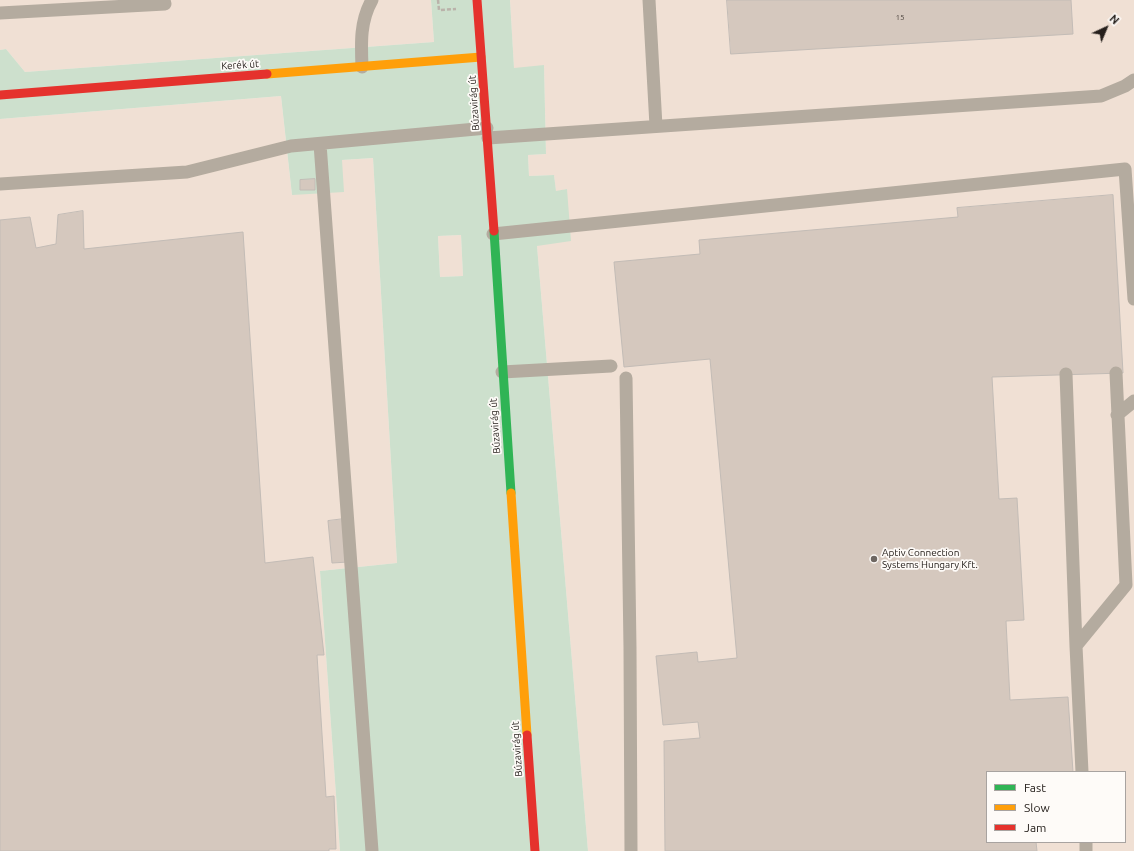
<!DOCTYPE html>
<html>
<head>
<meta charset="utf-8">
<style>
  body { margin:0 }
  #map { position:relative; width:1134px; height:851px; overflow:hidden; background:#f5ece5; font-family:Ubuntu,sans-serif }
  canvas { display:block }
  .legend { position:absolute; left:986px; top:771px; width:140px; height:72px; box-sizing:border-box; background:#fefbf8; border:1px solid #a8a3a0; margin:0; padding:5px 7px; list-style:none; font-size:12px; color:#26201c }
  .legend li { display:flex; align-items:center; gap:8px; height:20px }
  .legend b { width:20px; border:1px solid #a8a3a0 }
  .north { position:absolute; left:1086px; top:8px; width:40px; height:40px; -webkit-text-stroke:3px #fefbf8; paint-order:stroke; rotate:44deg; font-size:11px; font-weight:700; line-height:16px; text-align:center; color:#26201c }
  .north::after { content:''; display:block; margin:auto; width:14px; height:18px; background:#26201c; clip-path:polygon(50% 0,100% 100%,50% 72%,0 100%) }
</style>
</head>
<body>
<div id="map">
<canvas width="1134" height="851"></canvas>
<ul class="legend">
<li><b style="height:5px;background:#30b455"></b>Fast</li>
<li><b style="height:5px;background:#ff9f0a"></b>Slow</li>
<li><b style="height:5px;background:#e5322d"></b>Jam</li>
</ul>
<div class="north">N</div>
</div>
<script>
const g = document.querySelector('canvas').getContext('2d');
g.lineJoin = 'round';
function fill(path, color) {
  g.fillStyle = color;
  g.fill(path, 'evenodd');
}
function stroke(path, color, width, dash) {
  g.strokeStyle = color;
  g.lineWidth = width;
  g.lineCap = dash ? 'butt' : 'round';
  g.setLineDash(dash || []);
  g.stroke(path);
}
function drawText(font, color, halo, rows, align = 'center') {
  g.font = font + ' Ubuntu,sans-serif';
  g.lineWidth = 3.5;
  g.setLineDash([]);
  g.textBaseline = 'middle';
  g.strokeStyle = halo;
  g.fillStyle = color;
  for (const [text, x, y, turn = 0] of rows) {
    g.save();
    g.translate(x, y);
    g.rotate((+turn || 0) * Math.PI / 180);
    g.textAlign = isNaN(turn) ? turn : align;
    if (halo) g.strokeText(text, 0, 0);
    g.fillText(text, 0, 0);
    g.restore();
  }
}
fill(new Path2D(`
  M 0,0 L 431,0 L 434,42 L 25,72 L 6,49 L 0,50 Z
  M 510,0 L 1134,0 L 1134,851 L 588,851 L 537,246 L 567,189 L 556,192 L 554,175 L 529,176 L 528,155 L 546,154 L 544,66 L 514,69 ZM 987,772 L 1125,772 L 1125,842 L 987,842 Z
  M 281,96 L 292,195 L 342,160 L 373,158 L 397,563 L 320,571 L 340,851 L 0,851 L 0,119 Z
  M 461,235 L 463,276 L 440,277 L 438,236 Z`), '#f0e0d4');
fill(new Path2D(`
  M 431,0 L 510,0 L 514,68 L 544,65 L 546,154 L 528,155 L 529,176 L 554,175 L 556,191 L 567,189 L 571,241 L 537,246 L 588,851 L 340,851 L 320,571 L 397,563 L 373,158 L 342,160 L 344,192 L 292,195 L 281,96 L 0,119 L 0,50 L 6,49 L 25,72 L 434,42 ZM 461,235 L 463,276 L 440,277 L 438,236 Z`), '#cde0cd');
const building = new Path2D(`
  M 727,0 L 1071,0 L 1073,34 L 731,54 Z
  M 315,179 L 315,190 L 300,190 L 300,180 Z
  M 1113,195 L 1123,373 L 992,377 L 999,499 L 1017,498 L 1024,620 L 1006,621 L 1010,700 L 1068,697 L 1073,772 L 987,772 L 987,842 L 1036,842 L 1037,851 L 665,851 L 664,741 L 700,738 L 698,722 L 663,725 L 656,656 L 697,652 L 698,662 L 737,658 L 710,359 L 624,367 L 614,262 L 700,254 L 699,240 L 958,217 L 957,208 Z
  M 83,211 L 84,249 L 243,232 L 265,563 L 313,557 L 324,655 L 317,655 L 326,797 L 334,796 L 336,849 L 329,849 L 329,851 L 0,851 L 0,220 L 30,217 L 36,248 L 56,244 L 58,215 Z
  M 344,519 L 348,562 L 332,563 L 328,521 Z`);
fill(building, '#d5c8be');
stroke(building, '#c3bcb6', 1);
stroke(new Path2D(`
  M 438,0 L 439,10 L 456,9`), '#bab2aa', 2.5, [4, 2]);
stroke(new Path2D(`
  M 649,0 L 656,126
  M 0,13 L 165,4 L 164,0
  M 362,67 C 361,43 360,21 372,0
  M 488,138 L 1101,96 L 1125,86 L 1134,80
  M 320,144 L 372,851
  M 0,184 L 187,172 L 291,146 L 487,128
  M 493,234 L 1125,169 L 1134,299
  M 502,372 L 611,366
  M 1066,374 L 1076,646 L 1082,772
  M 626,378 L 630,648 L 631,851
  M 1117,415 L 1134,401
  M 1076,646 L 1126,585 L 1116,373
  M 1086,842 L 1086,851`), '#b4ab9f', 13);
stroke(new Path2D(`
  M 494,231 L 511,493`), '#30b455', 9);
stroke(new Path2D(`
  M 267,74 L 481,57
  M 511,493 L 527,735`), '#ff9f0a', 9);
stroke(new Path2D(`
  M 477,0 L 494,231
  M 0,95 L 267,74
  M 527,735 L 535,851`), '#e5322d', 9);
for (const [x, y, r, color] of [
  [874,559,4,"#6e6762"]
]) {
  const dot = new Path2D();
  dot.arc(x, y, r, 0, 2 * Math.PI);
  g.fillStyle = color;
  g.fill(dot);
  stroke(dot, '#fefbf8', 1.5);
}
drawText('8px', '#524a44', null, [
  ["15",900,17]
]);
drawText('10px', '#26201c', '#fefbf8', [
  ["Kerék út",240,65,-4],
  ["Búzavirág út",474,103,-94],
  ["Búzavirág út",495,426,-94],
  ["Búzavirág út",517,749,-94]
]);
drawText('10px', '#26201c', '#fefbf8', [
  ["Aptiv Connection",882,553],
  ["Systems Hungary Kft.",882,565]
], 'left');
</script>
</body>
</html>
